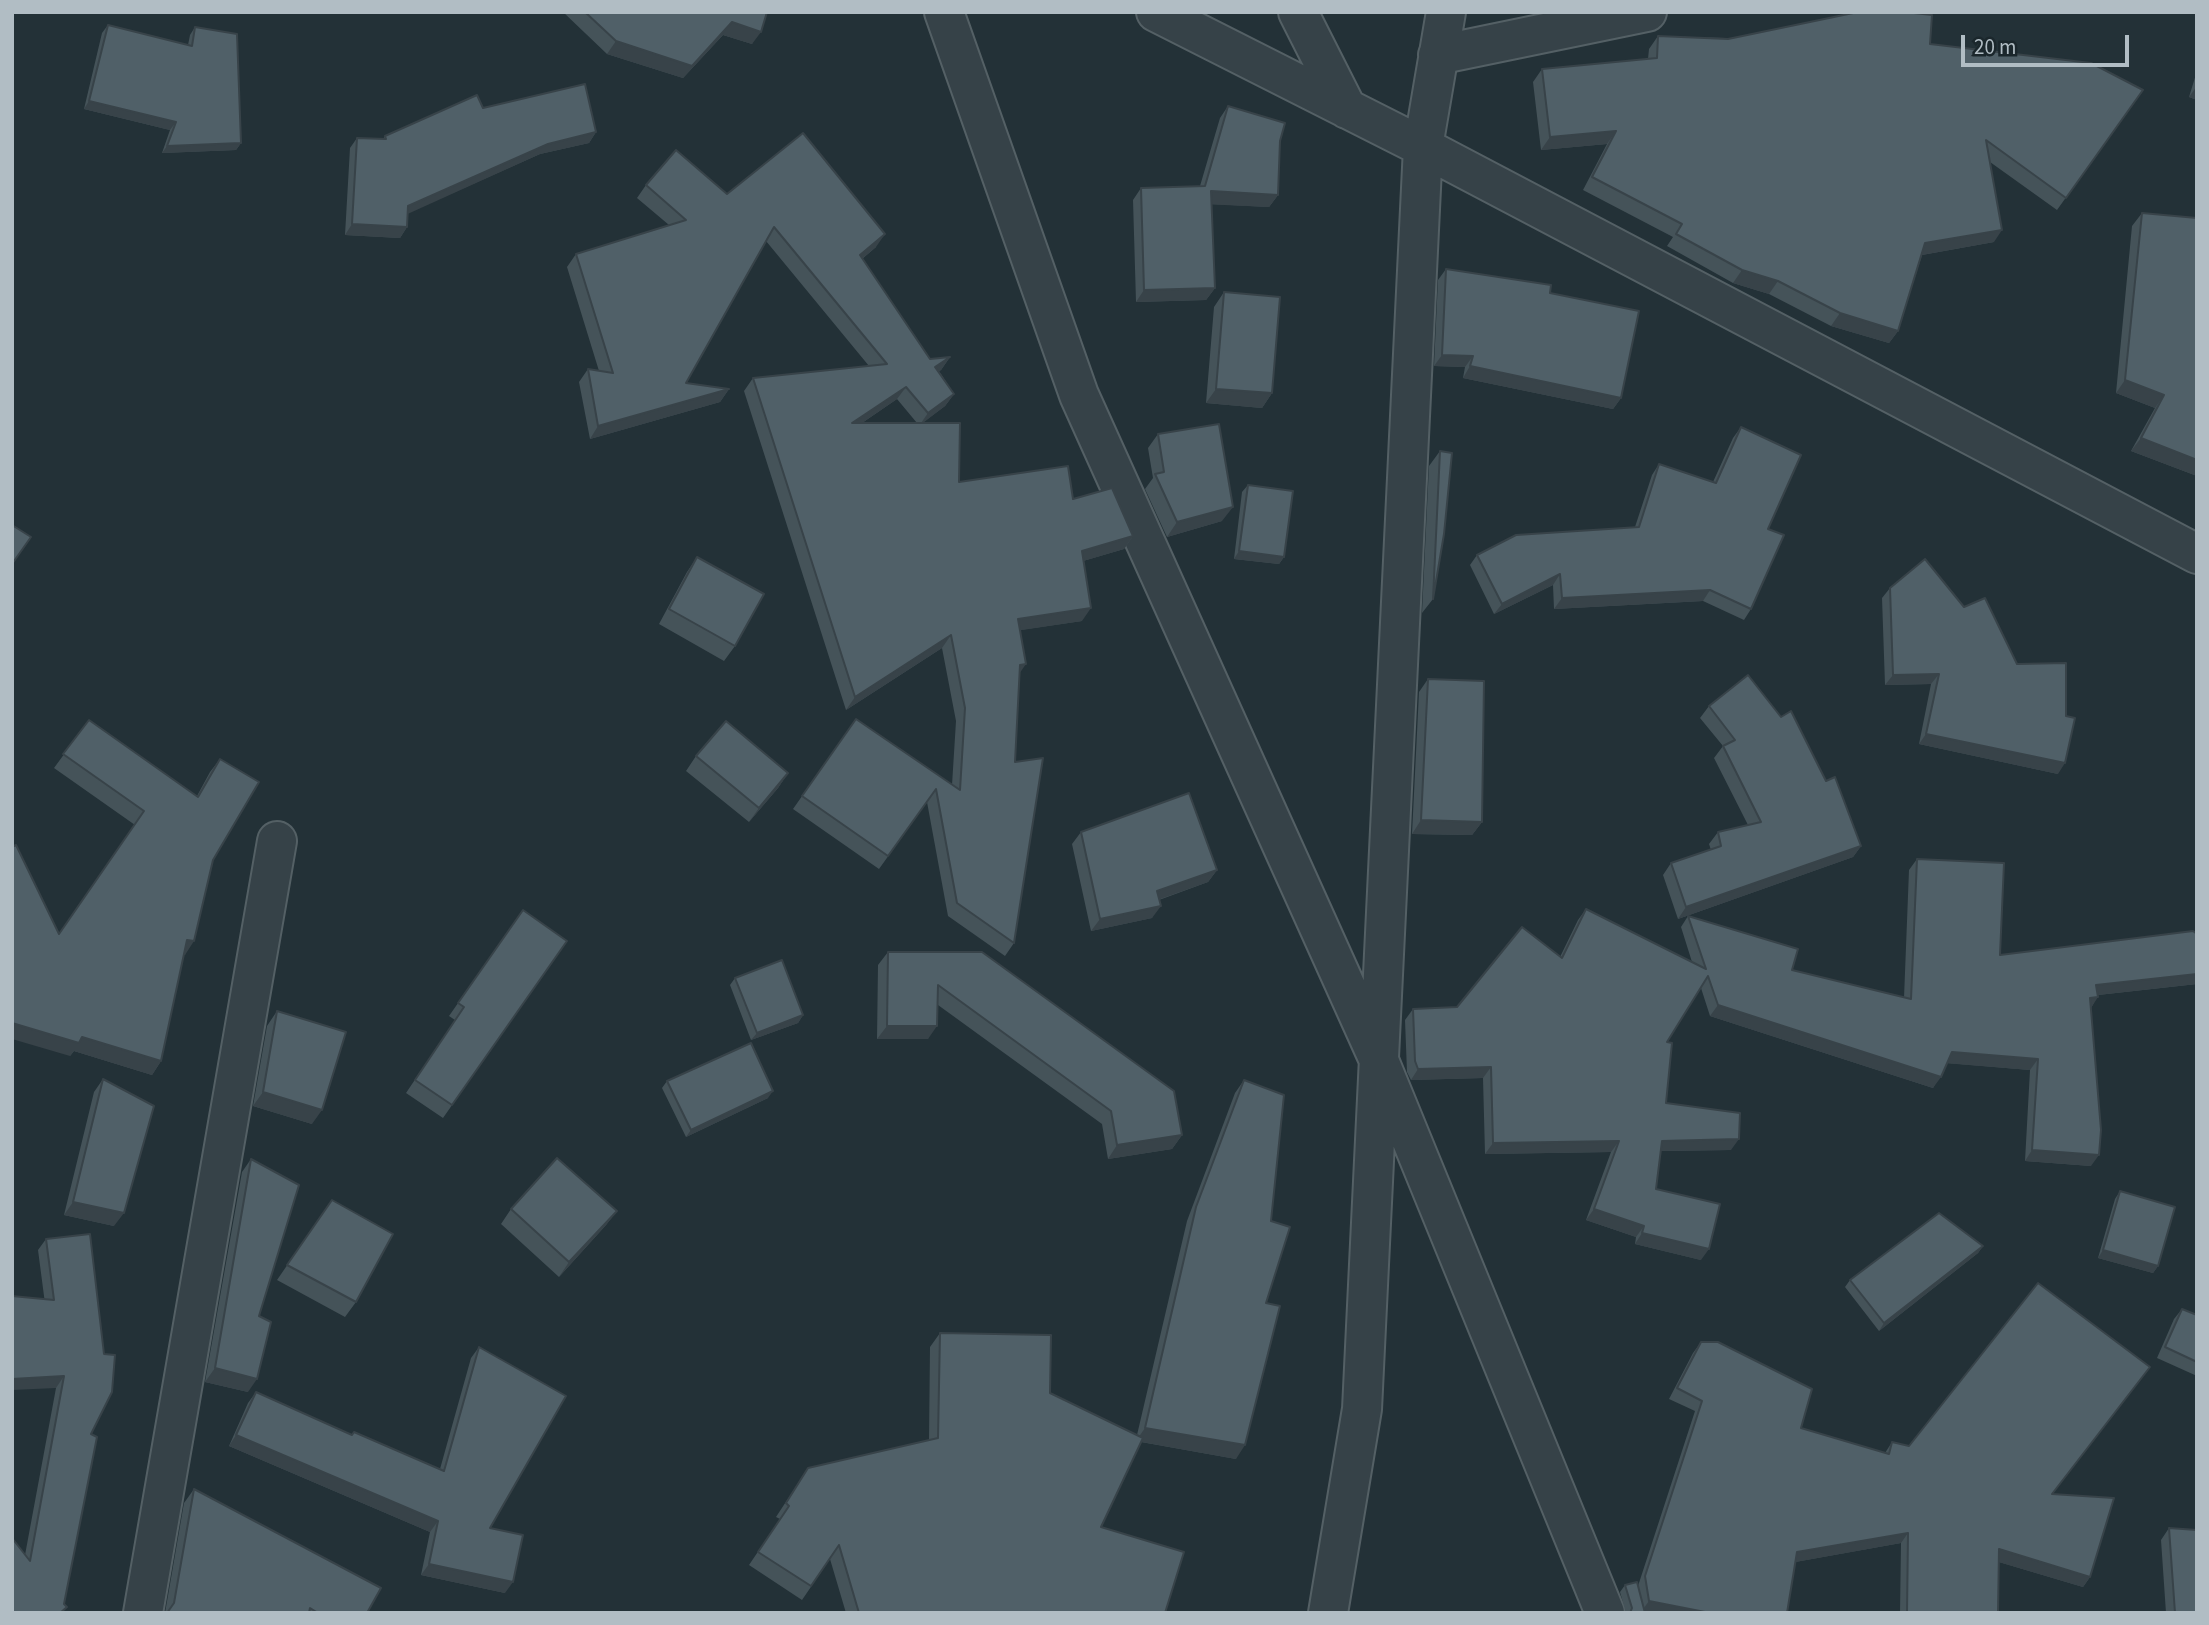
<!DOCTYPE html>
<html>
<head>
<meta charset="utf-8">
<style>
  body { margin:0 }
  #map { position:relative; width:2209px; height:1625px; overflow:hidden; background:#233137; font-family:"Source Sans 3",sans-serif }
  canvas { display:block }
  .frame { position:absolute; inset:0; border:14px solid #b1bdc4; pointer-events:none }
  .scale { position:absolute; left:1961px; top:35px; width:168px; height:32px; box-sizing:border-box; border:4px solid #b1bdc4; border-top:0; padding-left:9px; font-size:21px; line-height:24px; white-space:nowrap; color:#b1bdc4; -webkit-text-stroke:5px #1b272c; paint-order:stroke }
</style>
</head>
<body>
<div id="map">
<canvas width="2209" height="1625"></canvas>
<div class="frame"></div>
<div class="scale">20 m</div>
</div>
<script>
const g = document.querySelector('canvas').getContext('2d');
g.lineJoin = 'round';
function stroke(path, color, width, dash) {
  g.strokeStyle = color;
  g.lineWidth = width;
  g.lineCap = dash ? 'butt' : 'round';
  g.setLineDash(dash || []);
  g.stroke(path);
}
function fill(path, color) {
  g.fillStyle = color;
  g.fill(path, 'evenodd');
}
const street = new Path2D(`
  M 944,12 L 1079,395 L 1378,1058 L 1605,1613
  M 1156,12 L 1423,147 L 2197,554
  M 1298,12 L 1347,109
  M 1438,55 L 1647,12
  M 143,1613 L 277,841
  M 1328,1613 L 1362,1409 L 1423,147 L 1446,12`);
stroke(street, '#546065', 42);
stroke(street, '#364248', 38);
fill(new Path2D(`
  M 563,12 L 767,12 L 752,44 L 723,35 L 683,78 L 607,54 Z
  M 108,25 L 188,45 L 190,35 L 195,27 L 241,143 L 236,150 L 162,153 L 170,130 L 84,109 L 102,33 Z
  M 1658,36 L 1930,44 L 2143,90 L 2057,210 L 1990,162 L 1994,242 L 1922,255 L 1898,331 L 1889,343 L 1831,326 L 1769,294 L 1733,283 L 1667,246 L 1673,237 L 1583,190 L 1607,144 L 1541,150 L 1533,82 L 1542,69 L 1648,59 L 1649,49 Z
  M 2197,71 L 2197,100 L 2189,97 Z
  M 1228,106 L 1280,141 L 1278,195 L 1269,207 L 1211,204 L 1215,288 L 1206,300 L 1136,302 L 1133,200 L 1141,188 L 1200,186 L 1220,118 Z
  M 483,108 L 596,132 L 589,143 L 540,154 L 408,213 L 407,227 L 400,238 L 345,235 L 350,148 L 357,138 L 383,139 L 385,136 Z
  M 646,185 L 727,194 L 876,247 L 862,259 L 930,359 L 950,357 L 941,370 L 939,371 L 954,394 L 945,406 L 922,423 L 959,482 L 1073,499 L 1133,536 L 1124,549 L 1083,561 L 1082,621 L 1020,630 L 1020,673 L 1015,762 L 1014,943 L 1005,956 L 948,916 L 927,802 L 879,869 L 793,809 L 856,719 L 952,785 L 956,721 L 942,648 L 846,710 L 744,391 L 753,378 L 869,366 L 766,241 L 686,383 L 729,389 L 720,402 L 590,439 L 579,382 L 588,369 L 599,371 L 567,267 L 576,254 L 669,225 L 637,198 ZM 897,399 L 917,423 L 862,423 Z
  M 2142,213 L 2197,476 L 2131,451 L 2155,408 L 2116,393 L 2132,226 Z
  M 1446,269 L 1550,293 L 1621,398 L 1613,409 L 1463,378 L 1465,367 L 1434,366 L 1438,280 Z
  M 1224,292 L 1272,393 L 1262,408 L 1206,403 L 1214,307 Z
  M 1741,427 L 1768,529 L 1751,609 L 1744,620 L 1703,601 L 1554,609 L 1553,585 L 1494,614 L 1470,565 L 1477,555 L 1635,527 L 1652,475 L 1659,464 L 1713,482 L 1733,438 Z
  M 1158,434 L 1222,521 L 1167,537 L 1145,489 L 1153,478 L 1148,448 Z
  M 1440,451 L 1433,599 L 1422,613 L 1429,466 Z
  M 1248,485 L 1284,557 L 1279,564 L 1234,559 L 1242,492 Z
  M 697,557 L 735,646 L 724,661 L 659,624 L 687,572 Z
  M 1890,588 L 2058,774 L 1919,744 L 1931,684 L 1885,685 L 1882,598 Z
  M 1428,679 L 1482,822 L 1472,835 L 1412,834 L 1419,692 Z
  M 1709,706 L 1826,781 L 1861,846 L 1853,857 L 1678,919 L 1663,875 L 1671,863 L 1711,850 L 1709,844 L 1718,832 L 1748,825 L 1714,758 L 1723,746 L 1700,718 Z
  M 89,720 L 197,796 L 210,772 L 220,759 L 213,860 L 185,955 L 184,955 L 161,1061 L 152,1075 L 74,1051 L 70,1056 L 59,934 L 135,825 L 54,768 Z
  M 696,756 L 788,773 L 778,788 L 749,822 L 686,771 Z
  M 1081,832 L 1217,870 L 1208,882 L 1159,900 L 1152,918 L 1091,931 L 1072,844 Z
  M 1917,859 L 2000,955 L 2197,934 L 2197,984 L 2098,995 L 2091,1008 L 2091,1166 L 2025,1161 L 2030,1070 L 1947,1063 L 1933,1088 L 1710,1016 L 1701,988 L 1667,1042 L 1666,1103 L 1731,1150 L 1660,1151 L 1656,1189 L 1701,1260 L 1635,1244 L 1636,1237 L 1586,1220 L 1611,1152 L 1485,1154 L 1483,1078 L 1411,1080 L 1407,1072 L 1405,1020 L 1413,1009 L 1457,1007 L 1560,957 L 1578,920 L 1586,909 L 1692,962 L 1681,927 L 1688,916 L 1792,970 L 1904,998 L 1909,870 Z
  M 523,910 L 567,941 L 443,1118 L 406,1093 L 455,1020 L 449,1016 Z
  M 888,952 L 1182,1135 L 1172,1149 L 1108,1159 L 1102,1124 L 938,1005 L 928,1039 L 877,1039 L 878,965 Z
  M 735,978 L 803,1015 L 798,1023 L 751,1040 L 730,985 Z
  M 277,1011 L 312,1124 L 253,1106 L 267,1026 Z
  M 103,1079 L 114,1226 L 64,1215 L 94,1092 Z
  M 1244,1080 L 1271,1221 L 1266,1303 L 1236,1459 L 1141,1442 L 1101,1527 L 1165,1613 L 846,1613 L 830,1559 L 802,1600 L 749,1565 L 780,1519 L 776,1517 L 808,1468 L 929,1440 L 930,1347 L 940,1333 L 1050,1393 L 1137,1435 L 1187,1221 L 1235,1093 Z
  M 667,1081 L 768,1098 L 686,1137 L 662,1088 Z
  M 251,1159 L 248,1392 L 205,1382 L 242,1172 Z
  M 2120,1191 L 2158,1266 L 2153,1273 L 2098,1258 L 2115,1199 Z
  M 332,1200 L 356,1302 L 345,1317 L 277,1280 Z
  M 511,1209 L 617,1211 L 606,1225 L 559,1277 L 501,1224 Z
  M 46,1239 L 91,1434 L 64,1604 L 25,1555 L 56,1388 L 38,1250 Z
  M 1983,1246 L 1978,1253 L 1879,1331 L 1845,1287 L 1850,1280 Z
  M 2182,1309 L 2197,1315 L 2197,1376 L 2157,1358 L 2174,1319 Z
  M 1701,1342 L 1801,1428 L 1885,1453 L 1892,1442 L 2053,1494 L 2090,1577 L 2083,1587 L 1999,1562 L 1998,1613 L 1900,1613 L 1901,1543 L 1795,1562 L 1787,1613 L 1626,1613 L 1620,1592 L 1625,1585 L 1638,1586 L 1695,1411 L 1669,1399 L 1693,1353 Z
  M 479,1347 L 490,1528 L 505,1593 L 421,1575 L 430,1532 L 229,1446 L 248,1403 L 256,1392 L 351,1435 L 354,1432 L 440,1469 L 471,1358 Z
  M 194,1489 L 367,1613 L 165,1613 L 184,1503 Z
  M 2169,1528 L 2197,1613 L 2166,1613 L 2161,1540 Z`), '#455359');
fill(new Path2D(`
  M 732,22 L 761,32 L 752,44 L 723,35 L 683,78 L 607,54 L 616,41 Z
  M 2197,86 L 2197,100 L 2189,97 Z
  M 89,101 L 176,122 L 170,130 L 84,109 Z
  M 1616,131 L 1607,144 L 1541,150 L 1550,137 Z
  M 596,132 L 589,143 L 540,154 L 401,217 L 408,206 L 548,144 Z
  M 241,143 L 236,150 L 162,153 L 167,146 Z
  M 1211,191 L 1278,195 L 1269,207 L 1202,204 Z
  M 352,224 L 407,227 L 400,238 L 345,235 Z
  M 2002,230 L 1994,242 L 1916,256 L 1925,243 Z
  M 885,234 L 876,247 L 851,268 L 860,255 Z
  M 1742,270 L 1778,281 L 1769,294 L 1733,283 Z
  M 1215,288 L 1206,300 L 1136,302 L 1144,290 Z
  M 1840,313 L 1898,331 L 1889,343 L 1831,326 Z
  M 1442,355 L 1473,356 L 1465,367 L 1434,366 Z
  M 950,357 L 941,370 L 926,379 L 935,367 Z
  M 1470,366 L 1621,398 L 1613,409 L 1463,378 Z
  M 2125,380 L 2164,395 L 2155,408 L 2116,393 Z
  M 906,387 L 897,399 L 843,436 L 852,423 Z
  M 729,389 L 720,402 L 590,439 L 598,426 Z
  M 1216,389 L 1272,393 L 1262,408 L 1206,403 Z
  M 954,394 L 945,406 L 919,426 L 928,413 Z
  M 2141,438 L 2197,460 L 2197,476 L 2131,451 Z
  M 1233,507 L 1222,521 L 1167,537 L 1177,522 Z
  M 1133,536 L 1124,549 L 1073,564 L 1082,551 Z
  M 1239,551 L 1284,557 L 1279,564 L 1234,559 Z
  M 1560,574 L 1553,585 L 1494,614 L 1502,604 Z
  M 1710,590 L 1703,601 L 1554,609 L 1562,598 Z
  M 1091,608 L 1082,621 L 1009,632 L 1018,619 Z
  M 951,635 L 942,648 L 846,710 L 855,697 Z
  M 1026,664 L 1017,677 L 1020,665 Z
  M 1939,674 L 1931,684 L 1885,685 L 1893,675 Z
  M 1926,734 L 2065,763 L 2058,774 L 1919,744 Z
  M 788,773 L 778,788 L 749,822 L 759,808 Z
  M 1421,820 L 1482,822 L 1472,835 L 1412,834 Z
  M 1861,846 L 1853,857 L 1678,919 L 1686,907 Z
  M 1217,870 L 1208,882 L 1149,903 L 1157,891 Z
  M 1161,906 L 1152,918 L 1091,931 L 1100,919 Z
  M 187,940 L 194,941 L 185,955 L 178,953 Z
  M 2197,974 L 2197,984 L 2089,996 L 2096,985 Z
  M 2098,997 L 2091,1008 L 2090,998 Z
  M 1718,1005 L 1941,1077 L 1933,1088 L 1710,1016 Z
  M 803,1015 L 798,1023 L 751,1040 L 757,1033 Z
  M 12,1023 L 82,1037 L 161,1061 L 152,1075 L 74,1051 L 70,1056 L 12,1039 Z
  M 887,1026 L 937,1026 L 928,1039 L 877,1039 Z
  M 1952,1052 L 2038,1059 L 2030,1070 L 1944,1063 Z
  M 1491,1067 L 1483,1078 L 1411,1080 L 1418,1069 Z
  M 773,1091 L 768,1098 L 686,1137 L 691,1130 Z
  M 263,1092 L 322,1110 L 312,1124 L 253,1106 Z
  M 1182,1135 L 1172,1149 L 1108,1159 L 1117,1145 Z
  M 1739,1139 L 1731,1150 L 1654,1151 L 1662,1141 Z
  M 1619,1141 L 1611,1152 L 1485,1154 L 1493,1143 Z
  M 2032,1150 L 2099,1155 L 2091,1166 L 2025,1161 Z
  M 73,1202 L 124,1213 L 114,1226 L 64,1215 Z
  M 1594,1209 L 1644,1226 L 1636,1237 L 1586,1220 Z
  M 617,1211 L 606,1225 L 559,1277 L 569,1262 Z
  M 1642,1233 L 1709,1249 L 1701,1260 L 1635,1244 Z
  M 1983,1246 L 1978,1253 L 1879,1331 L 1884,1323 Z
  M 2103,1250 L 2158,1266 L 2153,1273 L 2098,1258 Z
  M 215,1368 L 257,1379 L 248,1392 L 205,1382 Z
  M 64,1376 L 56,1388 L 12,1390 L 12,1379 Z
  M 1145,1428 L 1245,1445 L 1236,1459 L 1136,1441 Z
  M 236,1435 L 438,1521 L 430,1532 L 229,1446 Z
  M 1908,1533 L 1901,1543 L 1790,1563 L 1797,1552 Z
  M 1999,1549 L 2090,1577 L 2083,1587 L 1992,1560 Z
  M 429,1564 L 513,1582 L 505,1593 L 421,1575 Z
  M 1649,1601 L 1710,1613 L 1641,1612 Z`), '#384349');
const building = new Path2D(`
  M 585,12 L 767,12 L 761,32 L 732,22 L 692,66 L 616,41 Z
  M 1858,12 L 1905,12 L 1932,15 L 1930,44 L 2091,63 L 2143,90 L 2066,198 L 1986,140 L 2002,230 L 1925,243 L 1898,331 L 1840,313 L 1778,281 L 1742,270 L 1676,234 L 1682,224 L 1592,177 L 1616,131 L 1550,137 L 1542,69 L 1657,58 L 1658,36 L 1728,39 Z
  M 108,25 L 192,46 L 195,27 L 237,34 L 241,143 L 167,146 L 176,122 L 89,101 Z
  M 585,84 L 596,132 L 548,144 L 408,206 L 407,227 L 352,224 L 357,138 L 386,139 L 385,136 L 477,95 L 483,108 Z
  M 1228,106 L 1285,123 L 1280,141 L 1278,195 L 1211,191 L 1215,288 L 1144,290 L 1141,188 L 1205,186 Z
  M 803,133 L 885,234 L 860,255 L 930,359 L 950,357 L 935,367 L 954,394 L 928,413 L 906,387 L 852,423 L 960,423 L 959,482 L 1068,466 L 1073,499 L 1112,488 L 1133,536 L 1082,551 L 1091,608 L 1018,619 L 1026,664 L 1020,665 L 1015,762 L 1043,758 L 1014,943 L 957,903 L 936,789 L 888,856 L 802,796 L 856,719 L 960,790 L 965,708 L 951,635 L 855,697 L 753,378 L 887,364 L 774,227 L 686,383 L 729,389 L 598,426 L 588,369 L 613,373 L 576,254 L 686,220 L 646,185 L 676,150 L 727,194 Z
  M 2142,213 L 2197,218 L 2197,460 L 2141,438 L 2164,395 L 2125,380 Z
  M 1446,269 L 1551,285 L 1550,293 L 1639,311 L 1621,398 L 1470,366 L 1473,356 L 1442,355 Z
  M 1224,292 L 1280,297 L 1272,393 L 1216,389 Z
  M 1219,424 L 1233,507 L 1177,522 L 1155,474 L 1164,472 L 1158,434 Z
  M 1741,427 L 1801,455 L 1768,529 L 1784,535 L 1751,609 L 1710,590 L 1562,598 L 1560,574 L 1502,604 L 1477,555 L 1516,535 L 1639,527 L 1659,464 L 1716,483 Z
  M 1440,451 L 1452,453 L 1444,534 L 1433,599 Z
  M 1248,485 L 1293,491 L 1284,557 L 1239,551 Z
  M 12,525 L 31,537 L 12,564 Z
  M 697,557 L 764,594 L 735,646 L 669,609 Z
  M 1925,559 L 1964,607 L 1985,598 L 2017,664 L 2066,663 L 2066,716 L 2075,718 L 2065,763 L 1926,734 L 1939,674 L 1893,675 L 1890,588 Z
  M 1748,675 L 1781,717 L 1791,711 L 1826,781 L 1835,777 L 1861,846 L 1686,907 L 1671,863 L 1721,846 L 1718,832 L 1761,822 L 1723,746 L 1735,740 L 1709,706 Z
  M 1428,679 L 1484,681 L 1482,822 L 1421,820 Z
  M 89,720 L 198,797 L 220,759 L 259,782 L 213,860 L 194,941 L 187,940 L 161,1061 L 82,1037 L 79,1043 L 12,1023 L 12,847 L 16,845 L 59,934 L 144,811 L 63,754 Z
  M 726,721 L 788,773 L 759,808 L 696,756 Z
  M 1189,793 L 1217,870 L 1157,891 L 1161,906 L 1100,919 L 1081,832 Z
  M 1917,859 L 2004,863 L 2000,955 L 2193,931 L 2197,934 L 2197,974 L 2096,985 L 2098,997 L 2090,998 L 2101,1130 L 2099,1155 L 2032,1150 L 2038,1059 L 1952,1052 L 1941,1077 L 1718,1005 L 1708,976 L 1667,1042 L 1672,1043 L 1666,1103 L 1740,1113 L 1739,1139 L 1662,1141 L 1656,1189 L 1720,1204 L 1709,1249 L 1642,1233 L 1644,1226 L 1594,1209 L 1619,1141 L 1493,1143 L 1491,1067 L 1418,1069 L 1415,1061 L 1413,1009 L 1457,1007 L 1522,927 L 1562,958 L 1586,909 L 1706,969 L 1688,916 L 1798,949 L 1792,970 L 1911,999 Z
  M 523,910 L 567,941 L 452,1105 L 415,1080 L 464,1007 L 458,1003 Z
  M 888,952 L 982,952 L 1174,1091 L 1182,1135 L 1117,1145 L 1111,1111 L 938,985 L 937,1026 L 887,1026 Z
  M 782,960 L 803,1015 L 757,1033 L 735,978 Z
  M 277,1011 L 346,1032 L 322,1110 L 263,1092 Z
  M 751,1043 L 773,1091 L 691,1130 L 667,1081 Z
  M 103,1079 L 154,1106 L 124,1213 L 73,1202 Z
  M 1244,1080 L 1284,1095 L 1271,1221 L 1290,1227 L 1266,1303 L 1280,1306 L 1245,1445 L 1145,1428 L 1196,1207 Z
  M 557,1158 L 617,1211 L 569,1262 L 511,1209 Z
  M 251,1159 L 299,1185 L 259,1316 L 271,1322 L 257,1379 L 215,1368 Z
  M 2120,1191 L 2175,1207 L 2158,1266 L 2103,1250 Z
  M 332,1200 L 393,1234 L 356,1302 L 287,1265 Z
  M 1939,1213 L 1983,1246 L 1884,1323 L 1850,1280 Z
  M 90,1234 L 104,1354 L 115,1355 L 112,1392 L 91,1434 L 97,1437 L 64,1604 L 67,1607 L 60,1613 L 12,1613 L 12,1538 L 30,1561 L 64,1376 L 12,1379 L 12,1296 L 54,1300 L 46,1239 Z
  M 2038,1283 L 2150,1367 L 2052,1494 L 2114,1498 L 2090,1577 L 1999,1549 L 1998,1613 L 1907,1613 L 1908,1533 L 1797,1552 L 1787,1613 L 1710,1613 L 1649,1601 L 1645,1576 L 1702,1401 L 1677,1388 L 1701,1342 L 1718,1342 L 1812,1389 L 1801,1428 L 1889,1454 L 1892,1442 L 1909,1446 Z
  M 2182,1309 L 2197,1315 L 2197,1362 L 2165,1347 Z
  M 940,1333 L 1051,1335 L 1050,1393 L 1143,1438 L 1101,1527 L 1184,1552 L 1165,1613 L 859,1613 L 839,1545 L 811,1586 L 758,1552 L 789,1506 L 786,1503 L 808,1468 L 938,1438 Z
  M 479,1347 L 566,1396 L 490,1528 L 523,1535 L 513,1582 L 429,1564 L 438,1521 L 236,1435 L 256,1392 L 352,1435 L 354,1432 L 444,1471 Z
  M 194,1489 L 381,1588 L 367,1613 L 318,1613 L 310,1608 L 309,1613 L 167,1613 L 174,1603 Z
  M 2169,1528 L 2197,1530 L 2197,1613 L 2175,1613 Z
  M 1637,1582 L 1645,1613 L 1630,1613 L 1632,1608 L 1625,1585 Z`);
fill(building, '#506068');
stroke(building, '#384349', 2);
</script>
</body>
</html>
